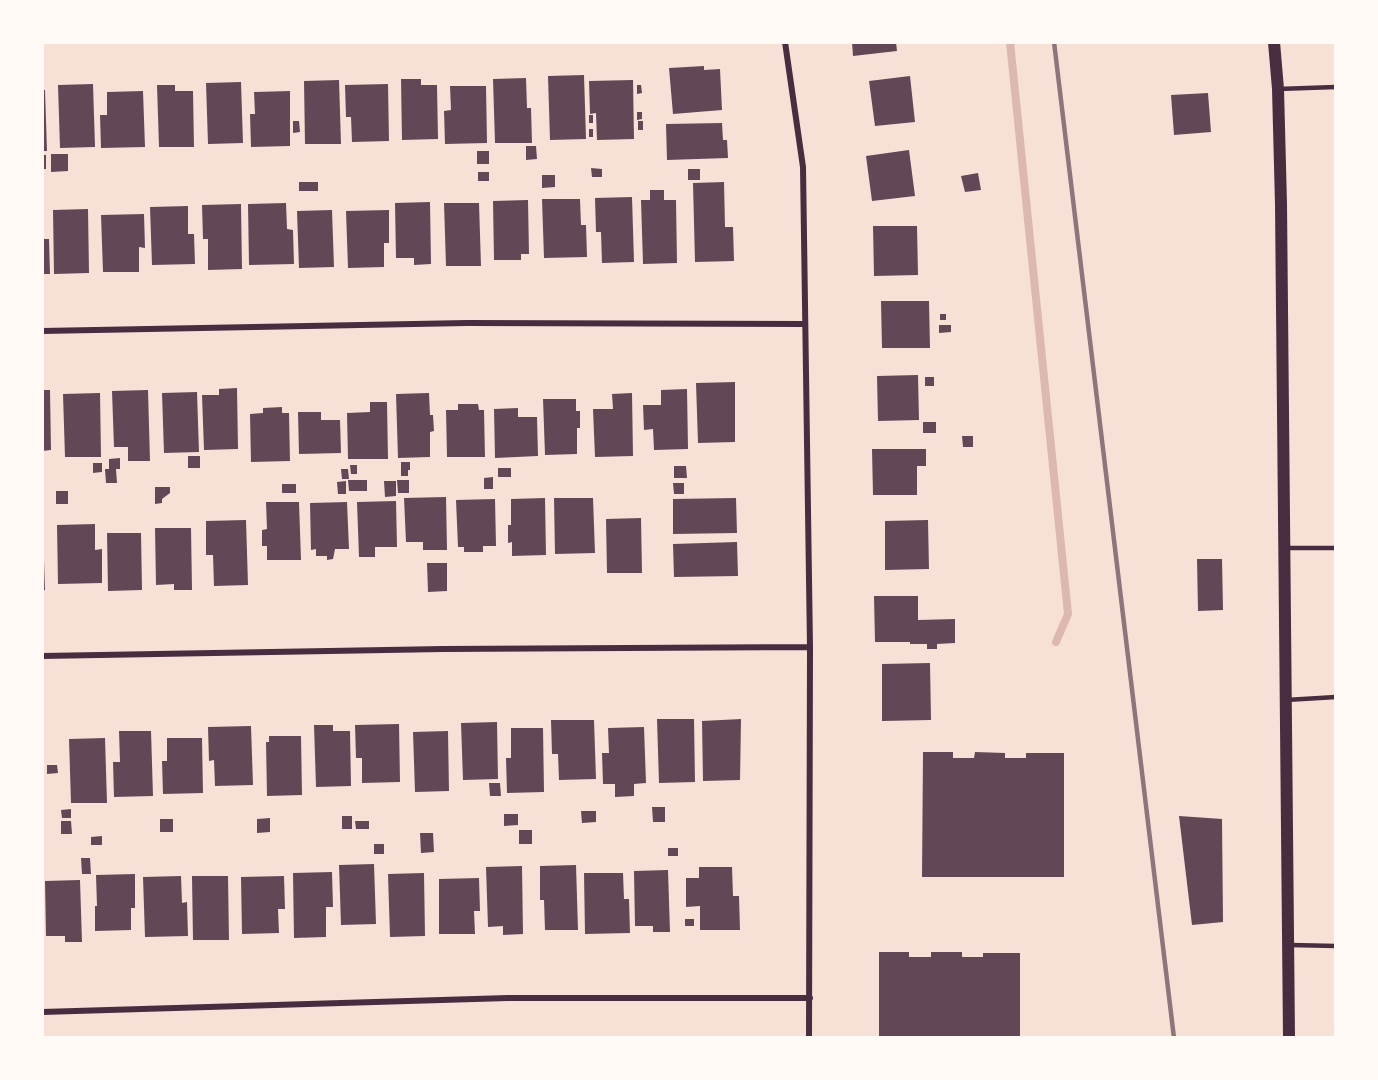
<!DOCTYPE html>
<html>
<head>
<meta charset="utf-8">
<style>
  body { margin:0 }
  #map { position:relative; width:1378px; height:1080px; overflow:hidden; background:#f7e1d7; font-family:"Source Serif 4",serif }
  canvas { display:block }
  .frame { position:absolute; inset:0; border:44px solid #fffaf5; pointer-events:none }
</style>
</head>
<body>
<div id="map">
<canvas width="1378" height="1080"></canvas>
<div class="frame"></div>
</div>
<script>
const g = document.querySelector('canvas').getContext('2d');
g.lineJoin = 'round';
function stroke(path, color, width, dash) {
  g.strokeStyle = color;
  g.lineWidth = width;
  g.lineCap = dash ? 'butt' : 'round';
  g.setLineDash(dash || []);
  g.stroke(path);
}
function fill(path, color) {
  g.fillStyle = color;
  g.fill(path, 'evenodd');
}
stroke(new Path2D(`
  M 1010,42 L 1068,614 L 1056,642`), '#dcb8b0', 8);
fill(new Path2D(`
  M 852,42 L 896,42 L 897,51 L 853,56 Z
  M 704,66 L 704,70 L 720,69 L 722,110 L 673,114 L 669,68 Z
  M 584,75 L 586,139 L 550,140 L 548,76 Z
  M 910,76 L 915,122 L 875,126 L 869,81 Z
  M 526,78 L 527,108 L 531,108 L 532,143 L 495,143 L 493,79 Z
  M 401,79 L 421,79 L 421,85 L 437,85 L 438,139 L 402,140 Z
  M 339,80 L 341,144 L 305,144 L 304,81 Z
  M 633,80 L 634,139 L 597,140 L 596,113 L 590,114 L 589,81 Z
  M 241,82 L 243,143 L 208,144 L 206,83 Z
  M 93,84 L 95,147 L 60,148 L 58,85 Z
  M 388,84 L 389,141 L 352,142 L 351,117 L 346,117 L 345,85 Z
  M 157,85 L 175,85 L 175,91 L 193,91 L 194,147 L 159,147 Z
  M 637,85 L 641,85 L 642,93 L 637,94 Z
  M 450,86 L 486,86 L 487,143 L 445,144 L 444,111 L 451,110 Z
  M 42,90 L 45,90 L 47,151 L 42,151 Z
  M 143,91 L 145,147 L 101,148 L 100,115 L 107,115 L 107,92 Z
  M 290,91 L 290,146 L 251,147 L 250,114 L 255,114 L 254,92 Z
  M 1208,93 L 1211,132 L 1174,135 L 1171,95 Z
  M 637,112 L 642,112 L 642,119 L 637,120 Z
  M 589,115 L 593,115 L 593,123 L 589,123 Z
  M 293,121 L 299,121 L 300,132 L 293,133 Z
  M 638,121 L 643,121 L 643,130 L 638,130 Z
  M 722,123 L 723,140 L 727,140 L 728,158 L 667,160 L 666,124 Z
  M 589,129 L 593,129 L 593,137 L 589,137 Z
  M 526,146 L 536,146 L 537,159 L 526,160 Z
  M 909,150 L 915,196 L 872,201 L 866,156 Z
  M 477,151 L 489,151 L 489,164 L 477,164 Z
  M 51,154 L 68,154 L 68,171 L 51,172 Z
  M 42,155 L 46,155 L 46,169 L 42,169 Z
  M 591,168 L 602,169 L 602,177 L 592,177 Z
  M 688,169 L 700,169 L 700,180 L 688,180 Z
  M 478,172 L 489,172 L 489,181 L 478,181 Z
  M 978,173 L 981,190 L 965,192 L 961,176 Z
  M 542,175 L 555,175 L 555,187 L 542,188 Z
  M 299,182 L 318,182 L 318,191 L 299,191 Z
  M 724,182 L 725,227 L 733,227 L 734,261 L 695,262 L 693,183 Z
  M 650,190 L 664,190 L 664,200 L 676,200 L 677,263 L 643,264 L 641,200 L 650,200 Z
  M 632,197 L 634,262 L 602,263 L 601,232 L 596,232 L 595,198 Z
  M 542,199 L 580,199 L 581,225 L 586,225 L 587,257 L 544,258 Z
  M 528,200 L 529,254 L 521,254 L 521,260 L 494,260 L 493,201 Z
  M 430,202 L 431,264 L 414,265 L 414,258 L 396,258 L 395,203 Z
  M 286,203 L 287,229 L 293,230 L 294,264 L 249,265 L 248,204 Z
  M 444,203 L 479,203 L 481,266 L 446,266 Z
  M 241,204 L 242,269 L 208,270 L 208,239 L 203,239 L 202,205 Z
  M 188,206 L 188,234 L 194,234 L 195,264 L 152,265 L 150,207 Z
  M 88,209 L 89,273 L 54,274 L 53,210 Z
  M 332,210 L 334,267 L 299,268 L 297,211 Z
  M 389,210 L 389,243 L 384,243 L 384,267 L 348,268 L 346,211 Z
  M 144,214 L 145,248 L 139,247 L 139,272 L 103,272 L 101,215 Z
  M 873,226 L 917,226 L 918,275 L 874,276 Z
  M 42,239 L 49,239 L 50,274 L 42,274 Z
  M 881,301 L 929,301 L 930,348 L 882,348 Z
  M 940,314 L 946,314 L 946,320 L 940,320 Z
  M 939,325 L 951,325 L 951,332 L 939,333 Z
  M 918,375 L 919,420 L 878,421 L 877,376 Z
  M 925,377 L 934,377 L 934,386 L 925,386 Z
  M 735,382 L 735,442 L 698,443 L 696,383 Z
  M 237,388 L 238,449 L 204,450 L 202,395 L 219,395 L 219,389 Z
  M 687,389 L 688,449 L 654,450 L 653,429 L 644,430 L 643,405 L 661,405 L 661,390 Z
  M 42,390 L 50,390 L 51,450 L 42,451 Z
  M 148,390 L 150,461 L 128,461 L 128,447 L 114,447 L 112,391 Z
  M 197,392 L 199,452 L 164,453 L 162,393 Z
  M 100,393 L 101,457 L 65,457 L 63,394 Z
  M 429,393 L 430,415 L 433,415 L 434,431 L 430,432 L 430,457 L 398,458 L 396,394 Z
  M 632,393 L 633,456 L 595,457 L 593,409 L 613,409 L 612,394 Z
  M 543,399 L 576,399 L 576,411 L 580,411 L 580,428 L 577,428 L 577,454 L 545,455 Z
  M 370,402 L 387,402 L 388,459 L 348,459 L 347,413 L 370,412 Z
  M 458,404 L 478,404 L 479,410 L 484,410 L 485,457 L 447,457 L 446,410 L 458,410 Z
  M 282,407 L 282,413 L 289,413 L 290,461 L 251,462 L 250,414 L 263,413 L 263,408 Z
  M 518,408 L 518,417 L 537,417 L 538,456 L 495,458 L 494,409 Z
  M 298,412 L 321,412 L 321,420 L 340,420 L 341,453 L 299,454 Z
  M 923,422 L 936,422 L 936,433 L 923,433 Z
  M 962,436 L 973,436 L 973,447 L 963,447 Z
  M 872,449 L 926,449 L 926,466 L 917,466 L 917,495 L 873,495 Z
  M 188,456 L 200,456 L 200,468 L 188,468 Z
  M 120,458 L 120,469 L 116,469 L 117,483 L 106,483 L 105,469 L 109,469 L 109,459 Z
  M 401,462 L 410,462 L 410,470 L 408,470 L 408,476 L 401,476 Z
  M 93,463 L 102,463 L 102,472 L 93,473 Z
  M 350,465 L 357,465 L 357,474 L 351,474 Z
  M 674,466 L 686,466 L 687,478 L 674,478 Z
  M 498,468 L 511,468 L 511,477 L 498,477 Z
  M 341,469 L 348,469 L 349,479 L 342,479 Z
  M 493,477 L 493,489 L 484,489 L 484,478 Z
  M 348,480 L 367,480 L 367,491 L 349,491 Z
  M 397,480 L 409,480 L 409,493 L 398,493 Z
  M 346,481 L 346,494 L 338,494 L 337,482 Z
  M 384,481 L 396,481 L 396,496 L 385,497 Z
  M 673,483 L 684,483 L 684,494 L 674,494 Z
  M 282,484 L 296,484 L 296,493 L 282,493 Z
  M 155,487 L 170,487 L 170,493 L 162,499 L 162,503 L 155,504 Z
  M 56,491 L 68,491 L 68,504 L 56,504 Z
  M 446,497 L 447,550 L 423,550 L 423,542 L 406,542 L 404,498 Z
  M 545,498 L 546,555 L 512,556 L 512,542 L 508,543 L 508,525 L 511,525 L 511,499 Z
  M 554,498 L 593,498 L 595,553 L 555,554 Z
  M 736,498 L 737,533 L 673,534 L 673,499 Z
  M 495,499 L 496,546 L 483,546 L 483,552 L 464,552 L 464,547 L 458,547 L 456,500 Z
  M 396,501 L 397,547 L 375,547 L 375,557 L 359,557 L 357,502 Z
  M 266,502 L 299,502 L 301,560 L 267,560 L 267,546 L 262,546 L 262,530 L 267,529 Z
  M 347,502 L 349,549 L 335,549 L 333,559 L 327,560 L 327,556 L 316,556 L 316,549 L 311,550 L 310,503 Z
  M 641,518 L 642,573 L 607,573 L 606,519 Z
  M 246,520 L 248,585 L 214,586 L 213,555 L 206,555 L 206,521 Z
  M 928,520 L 929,569 L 885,570 L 885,521 Z
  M 95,524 L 95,550 L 102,549 L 102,583 L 58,584 L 57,525 Z
  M 155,528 L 191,528 L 192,590 L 174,590 L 174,584 L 156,585 Z
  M 107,533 L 141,533 L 142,590 L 108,591 Z
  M 737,542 L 738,576 L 674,577 L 673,544 Z
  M 1197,559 L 1222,559 L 1223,610 L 1198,611 Z
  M 42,560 L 44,560 L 45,590 L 42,591 Z
  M 427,563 L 447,563 L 447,591 L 428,592 Z
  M 874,596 L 918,596 L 918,620 L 955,619 L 955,643 L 937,644 L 937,649 L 927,649 L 927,644 L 910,644 L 910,642 L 875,642 Z
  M 930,663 L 931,720 L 882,721 L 882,664 Z
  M 657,719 L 694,719 L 695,782 L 659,783 Z
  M 741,719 L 740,780 L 703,781 L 702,721 Z
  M 551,720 L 594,720 L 596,779 L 559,780 L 558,754 L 552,754 Z
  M 497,722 L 498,779 L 463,780 L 461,723 Z
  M 399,724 L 400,782 L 362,783 L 362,758 L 356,758 L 355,725 Z
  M 314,725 L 333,725 L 333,731 L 350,731 L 351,786 L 316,787 Z
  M 251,726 L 253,785 L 215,786 L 214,760 L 209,761 L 208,727 Z
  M 644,727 L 646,783 L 634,784 L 634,796 L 615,797 L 615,784 L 603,784 L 602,753 L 609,753 L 608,728 Z
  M 511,728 L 543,728 L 544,792 L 507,793 L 506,758 L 511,758 Z
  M 119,731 L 151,731 L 153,796 L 114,797 L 113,762 L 120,762 Z
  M 448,731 L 449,791 L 415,792 L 413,732 Z
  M 269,736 L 301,736 L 302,795 L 267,796 L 266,742 L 269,742 Z
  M 105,738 L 107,803 L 71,803 L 69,739 Z
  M 167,738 L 202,738 L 203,793 L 163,794 L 162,761 L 167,761 Z
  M 923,752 L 953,752 L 953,758 L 974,758 L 975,752 L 1005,753 L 1005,758 L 1026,758 L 1026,753 L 1064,753 L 1064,877 L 922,877 Z
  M 47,765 L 57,765 L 58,773 L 47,774 Z
  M 489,783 L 500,783 L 501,796 L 490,796 Z
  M 652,807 L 665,807 L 665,822 L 653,822 Z
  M 71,809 L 71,818 L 62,818 L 61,810 Z
  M 581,811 L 596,811 L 596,822 L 582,823 Z
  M 504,814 L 518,814 L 518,825 L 504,826 Z
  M 342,816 L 352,816 L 352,829 L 342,829 Z
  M 1179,816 L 1222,819 L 1223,922 L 1192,925 Z
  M 270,818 L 270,832 L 257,833 L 257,819 Z
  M 160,819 L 173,819 L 173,832 L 160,832 Z
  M 61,821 L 71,821 L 72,834 L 61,834 Z
  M 355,821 L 369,821 L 369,829 L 356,829 Z
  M 519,830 L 532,830 L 532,844 L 519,844 Z
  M 420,833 L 433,833 L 434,852 L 421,853 Z
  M 102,836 L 102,845 L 91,845 L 91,837 Z
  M 374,844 L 384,844 L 384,854 L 374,854 Z
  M 668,848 L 678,848 L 678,856 L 668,856 Z
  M 81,858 L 90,858 L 91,874 L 82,874 Z
  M 374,864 L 376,924 L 341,925 L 339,865 Z
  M 576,865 L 578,930 L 545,930 L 544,900 L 540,900 L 540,866 Z
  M 522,866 L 523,934 L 503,935 L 503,926 L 488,927 L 486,867 Z
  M 699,867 L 732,867 L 733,896 L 739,896 L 740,930 L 700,930 L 700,906 L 686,907 L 686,878 L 699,878 Z
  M 668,870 L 670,932 L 653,932 L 653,926 L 635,926 L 634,871 Z
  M 332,872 L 333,907 L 326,907 L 326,937 L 294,938 L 293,873 Z
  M 424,873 L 425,936 L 390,937 L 388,874 Z
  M 584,873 L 623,873 L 624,899 L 629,899 L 630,933 L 585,934 Z
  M 135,874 L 135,908 L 131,908 L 131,930 L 95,931 L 95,906 L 97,906 L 96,875 Z
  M 181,876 L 182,903 L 187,902 L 188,936 L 145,937 L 143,877 Z
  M 192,876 L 228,876 L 229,940 L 193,940 Z
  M 284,876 L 285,909 L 278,909 L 279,933 L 242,934 L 241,877 Z
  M 479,878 L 480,911 L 474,911 L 475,934 L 439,934 L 439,879 Z
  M 80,880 L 82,942 L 65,942 L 65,936 L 46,936 L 45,881 Z
  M 685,919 L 694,919 L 694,926 L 685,926 Z
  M 879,952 L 909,952 L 909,957 L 931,957 L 931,952 L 962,952 L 962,957 L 983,957 L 983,953 L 1020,953 L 1020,1038 L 879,1038 Z`), '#644757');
stroke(new Path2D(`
  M 1278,89 L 1336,87
  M 1285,548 L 1336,548
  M 1286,700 L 1336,697
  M 1290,945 L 1336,946`), '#4a2c40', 4.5);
stroke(new Path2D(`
  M 785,42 L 803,167 L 810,647 L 809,1038
  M 42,331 L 467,323 L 804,324
  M 42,656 L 443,649 L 810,647
  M 42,1012 L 508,998 L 810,998`), '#4a2c40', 6);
stroke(new Path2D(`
  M 1274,42 L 1278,89 L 1281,204 L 1289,1038`), '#4a2c40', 12);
stroke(new Path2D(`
  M 1054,42 L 1174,1038`), '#8f747c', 4.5);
</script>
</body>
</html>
